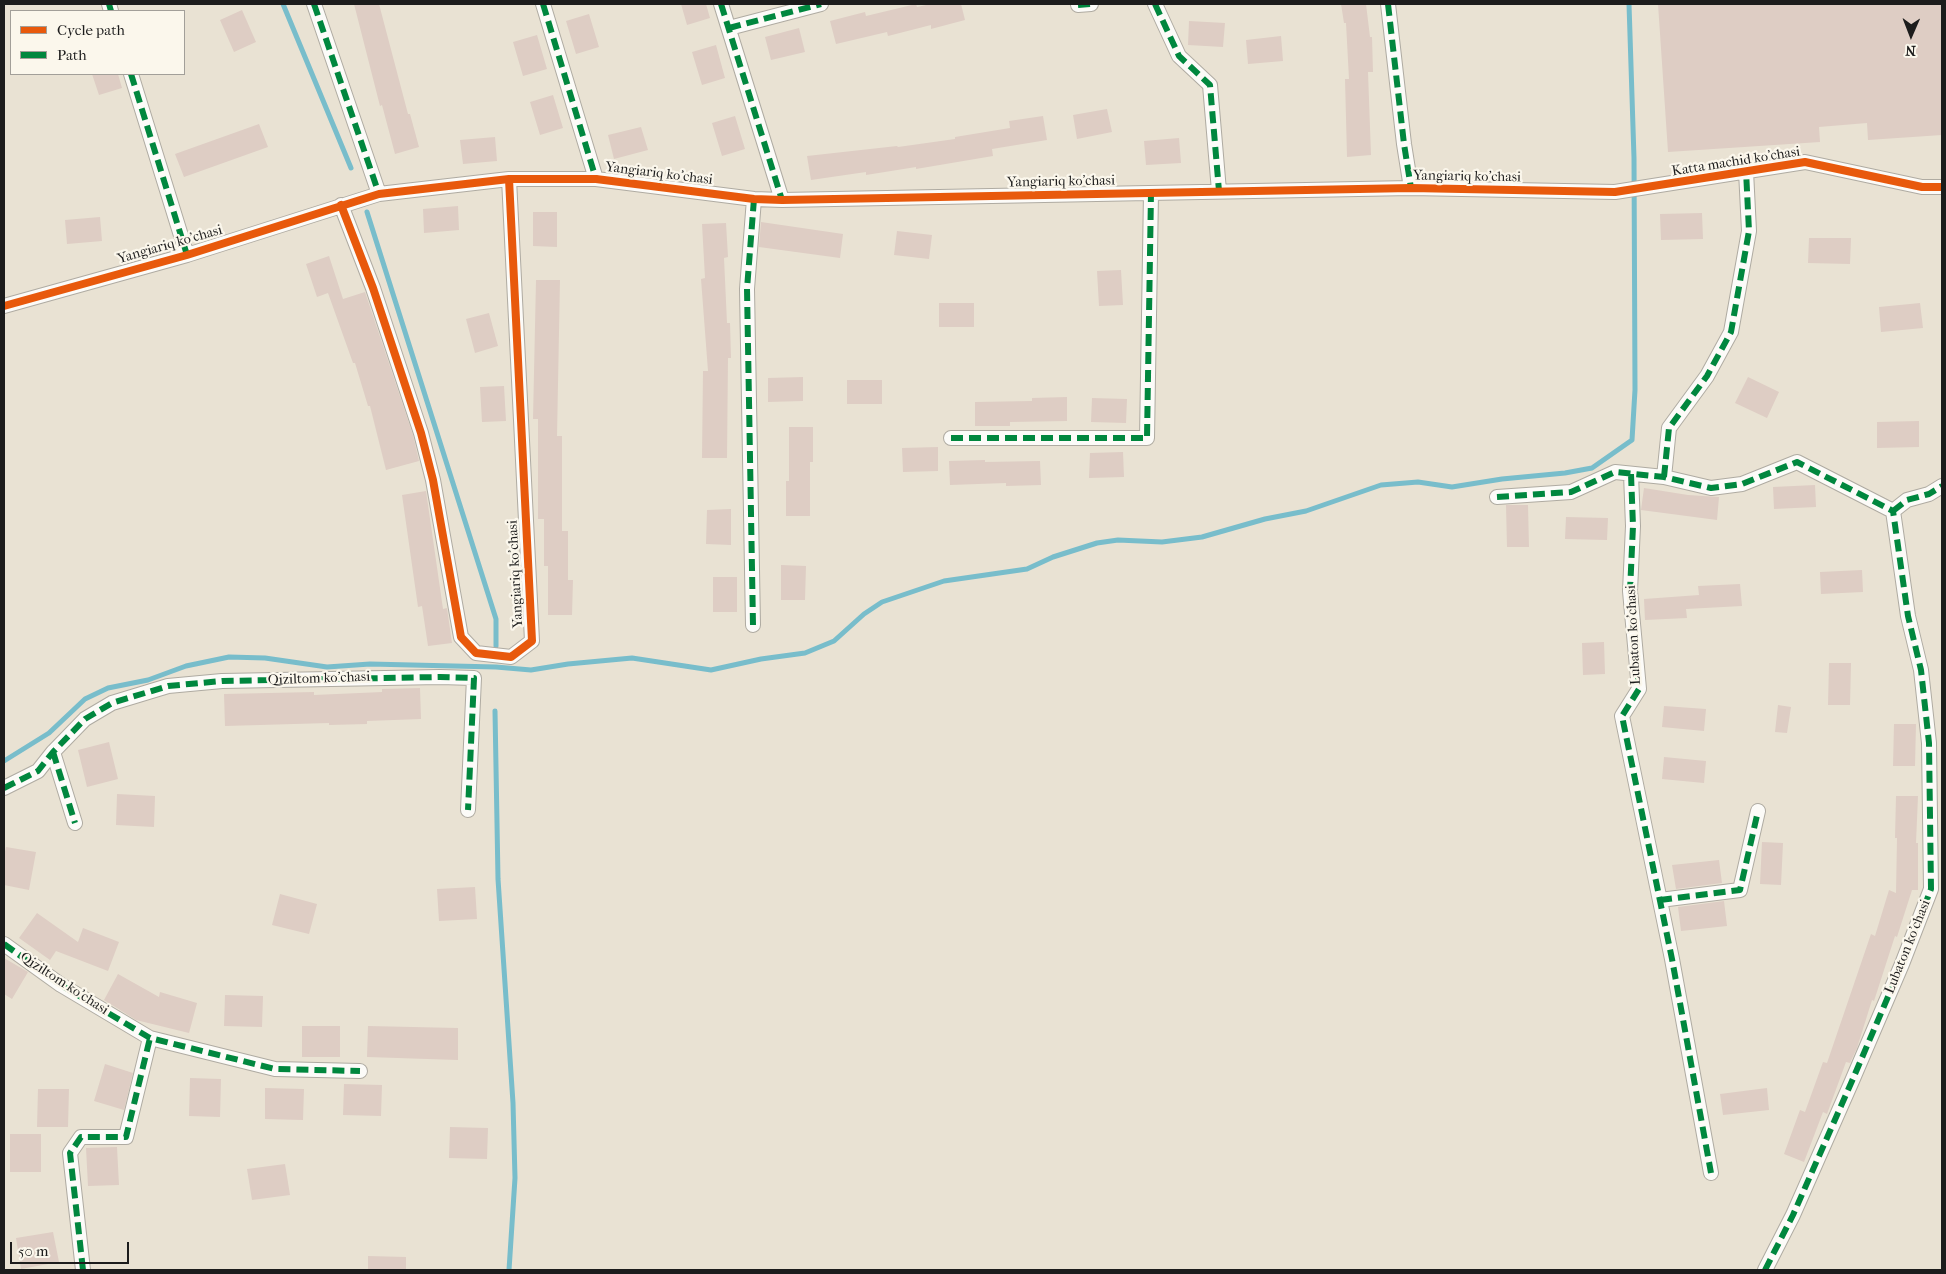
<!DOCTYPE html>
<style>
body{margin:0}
#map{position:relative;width:1946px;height:1274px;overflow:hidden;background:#e9e2d3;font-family:"IM FELL French Canon",serif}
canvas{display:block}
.frame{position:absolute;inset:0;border:5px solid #1c1c1c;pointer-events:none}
.legend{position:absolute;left:10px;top:10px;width:175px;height:65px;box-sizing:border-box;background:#fbf7ec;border:1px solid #a29f99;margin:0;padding:6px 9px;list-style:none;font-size:15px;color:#1c1c1c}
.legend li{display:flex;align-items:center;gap:10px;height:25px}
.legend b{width:25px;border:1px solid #a29f99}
.north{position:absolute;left:1886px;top:10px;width:50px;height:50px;-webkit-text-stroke:4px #fbf7ec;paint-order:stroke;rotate:181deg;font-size:14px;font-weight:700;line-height:20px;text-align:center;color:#1c1c1c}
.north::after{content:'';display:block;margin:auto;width:18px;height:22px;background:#1c1c1c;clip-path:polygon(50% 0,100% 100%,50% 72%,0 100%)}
.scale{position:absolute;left:10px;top:1242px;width:119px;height:22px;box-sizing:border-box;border:2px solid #1c1c1c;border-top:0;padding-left:6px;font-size:15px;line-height:18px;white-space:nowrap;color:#1c1c1c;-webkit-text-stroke:4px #fbf7ec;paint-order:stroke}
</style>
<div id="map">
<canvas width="1946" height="1274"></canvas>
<div class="frame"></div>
<ul class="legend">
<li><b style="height:6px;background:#e8590c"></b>Cycle path</li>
<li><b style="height:6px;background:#00873e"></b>Path</li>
</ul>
<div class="north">N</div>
<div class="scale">50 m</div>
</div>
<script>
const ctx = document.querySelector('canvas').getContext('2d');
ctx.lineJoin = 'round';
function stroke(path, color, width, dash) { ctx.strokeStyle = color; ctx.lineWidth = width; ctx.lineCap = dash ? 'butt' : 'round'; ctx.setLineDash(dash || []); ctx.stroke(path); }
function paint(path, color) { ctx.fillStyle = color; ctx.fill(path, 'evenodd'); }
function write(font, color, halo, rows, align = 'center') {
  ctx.font = font + ' "IM FELL French Canon",serif'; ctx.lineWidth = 4.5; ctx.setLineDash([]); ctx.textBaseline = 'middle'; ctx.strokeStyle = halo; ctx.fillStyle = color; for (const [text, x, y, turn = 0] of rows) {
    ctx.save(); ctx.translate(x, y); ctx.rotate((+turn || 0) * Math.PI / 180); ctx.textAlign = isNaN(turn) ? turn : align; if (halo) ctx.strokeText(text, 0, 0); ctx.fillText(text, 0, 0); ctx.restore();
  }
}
stroke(new Path2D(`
 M 283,4 L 351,168
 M 367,212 L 496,619 L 496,646
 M 495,711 L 498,879 L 513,1103 L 515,1178 L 509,1270
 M 4,761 L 49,733 L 85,699 L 108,688 L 148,680 L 186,666 L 229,657 L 265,658 L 327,667 L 370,664 L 496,667 L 531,670 L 568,664 L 632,658 L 711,670 L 761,659 L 805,653 L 834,641 L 864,614 L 882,602 L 944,581 L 1027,569 L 1053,557 L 1097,543 L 1118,540 L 1162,542 L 1202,537 L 1265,519 L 1306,511 L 1381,485 L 1418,482 L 1452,487 L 1502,479 L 1565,473 L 1592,468 L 1632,440 L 1635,390 L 1634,158 L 1629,4`), '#78bdcb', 5);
paint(new Path2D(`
 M 354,4 L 379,4 L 408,114 L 410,114 L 419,147 L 395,154 L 382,105 L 380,106 Z
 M 681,4 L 706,4 L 710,18 L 687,25 Z
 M 916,4 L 917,7 L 931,4 L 961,4 L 965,20 L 931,29 L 931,25 L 888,36 L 887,32 L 836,44 L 830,21 L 865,12 L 866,16 Z
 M 1341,4 L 1366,4 L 1370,37 L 1372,37 L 1373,72 L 1368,72 L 1371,155 L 1347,157 L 1345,79 L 1349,79 L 1346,23 L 1344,23 Z
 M 1658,4 L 1942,4 L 1942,135 L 1868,140 L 1867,123 L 1819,127 L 1820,142 L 1668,152 Z
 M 242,10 L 256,42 L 234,52 L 220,20 Z
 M 589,14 L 599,47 L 576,54 L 566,21 Z
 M 1189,21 L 1225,23 L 1223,47 L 1188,45 Z
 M 799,28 L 805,52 L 771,60 L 765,37 Z
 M 537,35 L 547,69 L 523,76 L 513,42 Z
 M 1281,36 L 1283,61 L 1248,64 L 1246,40 Z
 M 716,45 L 725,78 L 702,85 L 692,52 Z
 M 92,74 L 118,74 L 122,88 L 99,95 Z
 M 553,95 L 563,128 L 540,135 L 530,102 Z
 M 1107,109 L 1112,132 L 1077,139 L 1073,115 Z
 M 735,116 L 745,149 L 722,156 L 712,123 Z
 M 1043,116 L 1047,140 L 992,149 L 993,156 L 916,169 L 916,167 L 866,175 L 866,172 L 811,180 L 807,156 L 897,146 L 898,147 L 955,139 L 955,137 L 1010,128 L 1009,121 Z
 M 259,124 L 268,147 L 184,177 L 175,154 Z
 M 641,127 L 648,150 L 614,159 L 608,135 Z
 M 495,137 L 497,161 L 463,164 L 460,140 Z
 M 1179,138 L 1181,163 L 1146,165 L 1144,141 Z
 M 458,206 L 459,230 L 424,233 L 423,209 Z
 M 533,212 L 557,212 L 557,247 L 533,246 Z
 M 1702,213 L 1703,239 L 1661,240 L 1660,214 Z
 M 100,217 L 102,241 L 67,244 L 65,220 Z
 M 761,222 L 843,234 L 840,258 L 759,247 Z
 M 726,223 L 728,257 L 724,258 L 727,323 L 730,323 L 731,358 L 728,358 L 727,458 L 702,458 L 703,371 L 708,371 L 701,279 L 705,278 L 702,224 Z
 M 897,231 L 932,235 L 929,259 L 894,255 Z
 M 1809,238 L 1851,238 L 1850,264 L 1808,263 Z
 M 329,256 L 343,299 L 365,292 L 413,435 L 419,461 L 386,470 L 370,406 L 368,406 L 355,363 L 353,363 L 328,293 L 317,297 L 306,264 Z
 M 1121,270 L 1123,305 L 1099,306 L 1097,271 Z
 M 536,280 L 560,280 L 557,436 L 562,436 L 562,531 L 568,531 L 568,580 L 573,580 L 572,615 L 548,615 L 548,566 L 544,566 L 544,519 L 538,519 L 538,419 L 533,419 Z
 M 939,303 L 974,303 L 974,327 L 939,327 Z
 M 1920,303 L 1923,328 L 1881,332 L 1879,307 Z
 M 489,313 L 498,346 L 475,353 L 466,319 Z
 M 803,377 L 803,401 L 768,402 L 768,378 Z
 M 1748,377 L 1779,392 L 1767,418 L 1735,403 Z
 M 847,380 L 882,380 L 882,404 L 847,404 Z
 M 504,386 L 506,421 L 482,422 L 480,387 Z
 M 1067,397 L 1067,421 L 1010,422 L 1010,426 L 975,426 L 975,402 L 1032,401 L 1032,398 Z
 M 1092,398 L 1127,399 L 1126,423 L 1091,422 Z
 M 1919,421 L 1919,447 L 1877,448 L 1877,422 Z
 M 789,427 L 813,427 L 813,462 L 810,462 L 810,516 L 786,516 L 786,481 L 789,481 Z
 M 938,447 L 938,471 L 903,472 L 902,448 Z
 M 1123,452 L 1124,477 L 1089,478 L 1090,453 Z
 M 985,460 L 985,462 L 1040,461 L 1041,485 L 1006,486 L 1006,483 L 950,485 L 949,461 Z
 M 1815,485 L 1816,507 L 1774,509 L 1773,487 Z
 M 1644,488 L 1688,495 L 1719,497 L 1717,520 L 1641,510 Z
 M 426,491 L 443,609 L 447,608 L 452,643 L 428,646 L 422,606 L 418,607 L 402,495 Z
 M 1506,505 L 1528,505 L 1529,547 L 1507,547 Z
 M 731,509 L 731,545 L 706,544 L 707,510 Z
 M 1566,517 L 1608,518 L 1607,540 L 1565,539 Z
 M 781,565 L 806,566 L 805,600 L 781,600 Z
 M 1862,570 L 1863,592 L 1821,594 L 1820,572 Z
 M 713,577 L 737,577 L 737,612 L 713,612 Z
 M 1740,584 L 1742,606 L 1686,609 L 1687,618 L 1645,620 L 1644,599 L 1699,595 L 1698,586 Z
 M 1604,642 L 1605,674 L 1583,675 L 1582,643 Z
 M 1829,663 L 1851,663 L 1850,705 L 1828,705 Z
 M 420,688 L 421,719 L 367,721 L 367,724 L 329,725 L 329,723 L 225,726 L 224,694 L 314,692 L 314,695 L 382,692 L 382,689 Z
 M 1778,705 L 1791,707 L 1787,733 L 1775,732 Z
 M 1664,706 L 1706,709 L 1704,731 L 1662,727 Z
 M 1894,724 L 1916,724 L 1915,766 L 1893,766 Z
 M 109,742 L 118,779 L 87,787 L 78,750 Z
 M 1664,757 L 1706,761 L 1704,783 L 1662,779 Z
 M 117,794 L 155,796 L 154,827 L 116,825 Z
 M 1896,796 L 1918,796 L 1916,843 L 1918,843 L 1918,890 L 1912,890 L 1897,937 L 1895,936 L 1874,1001 L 1872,1000 L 1857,1048 L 1850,1063 L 1846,1062 L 1827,1114 L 1823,1112 L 1804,1162 L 1784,1154 L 1800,1110 L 1805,1112 L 1823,1062 L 1827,1063 L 1871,934 L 1875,936 L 1889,890 L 1896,893 L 1897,838 L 1895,838 Z
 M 1762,842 L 1783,843 L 1781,885 L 1760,884 Z
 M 6,847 L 36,852 L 29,890 L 4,885 L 4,856 Z
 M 1719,860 L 1722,883 L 1676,889 L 1672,865 Z
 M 475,887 L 477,919 L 439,921 L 437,889 Z
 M 280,894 L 317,904 L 309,934 L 272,925 Z
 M 1724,901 L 1727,926 L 1681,931 L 1678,907 Z
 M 37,913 L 78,942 L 83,928 L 119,942 L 108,971 L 56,951 L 50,960 L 19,938 Z
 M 4,958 L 28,972 L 12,999 L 4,994 Z
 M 118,974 L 159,997 L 160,992 L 197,1003 L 189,1033 L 136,1020 L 104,1000 Z
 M 225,995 L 263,996 L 262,1027 L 224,1026 Z
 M 302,1026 L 340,1026 L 340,1057 L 302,1057 Z
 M 368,1026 L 458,1028 L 458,1060 L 367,1057 Z
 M 105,1064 L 133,1073 L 124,1110 L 94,1101 Z
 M 190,1078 L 221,1079 L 220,1117 L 189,1116 Z
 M 344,1084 L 382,1085 L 381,1116 L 343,1115 Z
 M 265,1088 L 304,1089 L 303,1120 L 265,1119 Z
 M 1767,1088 L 1769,1110 L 1723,1115 L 1720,1094 Z
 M 38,1089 L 69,1089 L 68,1127 L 37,1127 Z
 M 450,1127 L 488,1128 L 487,1159 L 449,1158 Z
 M 10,1134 L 41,1134 L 41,1172 L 10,1172 Z
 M 117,1147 L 119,1185 L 88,1186 L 86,1148 Z
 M 285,1164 L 290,1195 L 252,1200 L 247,1169 Z
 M 53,1232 L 59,1262 L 21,1269 L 16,1238 Z
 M 368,1256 L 406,1257 L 406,1270 L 368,1270 Z`), '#decdc4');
const street = new Path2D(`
 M 109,4 L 111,11
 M 314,4 L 379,194
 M 543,4 L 596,179
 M 721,4 L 782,200
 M 1155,4 L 1179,56 L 1210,85 L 1219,191
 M 1388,4 L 1404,144 L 1411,188
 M 1078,5 L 1091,4
 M 729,28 L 821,4
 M 131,74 L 187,255
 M 341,205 L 373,288 L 421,433 L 433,480 L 461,637 L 476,653 L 511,657 L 532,641 L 509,179
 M 4,306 L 187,255 L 379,194 L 509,179 L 596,179 L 754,199 L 782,200 L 1411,188 L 1615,192 L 1805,162 L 1922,187 L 1942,187
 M 951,438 L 1147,438 L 1151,193
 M 1631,474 L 1633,526 L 1630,591 L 1639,689 L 1622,716 L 1672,959 L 1711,1173
 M 1664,477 L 1669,428 L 1707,376 L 1731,332 L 1749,231 L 1746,171
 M 1497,497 L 1571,492 L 1615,472 L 1664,477 L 1711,488 L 1742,484 L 1797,462 L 1893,511
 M 1893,511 L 1907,500 L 1929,494 L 1942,486
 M 753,625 L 747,289 L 754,199
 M 53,752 L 75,823
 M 4,788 L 38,771 L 53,752 L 85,719 L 112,703 L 168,686 L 222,681 L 440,677 L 474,678 L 468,810
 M 1660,900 L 1740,890 L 1758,811
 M 4,944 L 61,985 L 150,1038 L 275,1069 L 360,1071
 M 83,1270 L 70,1153 L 81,1137 L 126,1137 L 150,1038
 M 1765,1270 L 1793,1215 L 1852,1081 L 1902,964 L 1931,889 L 1929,743 L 1921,670 L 1908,616 L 1893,511`);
stroke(street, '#afaba2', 16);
stroke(street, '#fcfbf8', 14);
stroke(new Path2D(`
 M 109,4 L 111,11
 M 314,4 L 379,194
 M 543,4 L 596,179
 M 721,4 L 782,200
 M 1155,4 L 1179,56 L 1210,85 L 1219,191
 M 1388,4 L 1404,144 L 1411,188
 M 1078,5 L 1091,4
 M 729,28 L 821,4
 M 131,74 L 187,255
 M 951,438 L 1147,438 L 1151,193
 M 1631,474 L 1633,526 L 1630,591 L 1639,689 L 1622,716 L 1672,959 L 1711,1173
 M 1664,477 L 1669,428 L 1707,376 L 1731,332 L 1749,231 L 1746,171
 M 1497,497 L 1571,492 L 1615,472 L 1664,477 L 1711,488 L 1742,484 L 1797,462 L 1893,511
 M 1893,511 L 1907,500 L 1929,494 L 1942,486
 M 753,625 L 747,289 L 754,199
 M 53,752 L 75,823
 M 4,788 L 38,771 L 53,752 L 85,719 L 112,703 L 168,686 L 222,681 L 440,677 L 474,678 L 468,810
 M 1660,900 L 1740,890 L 1758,811
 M 4,944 L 61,985 L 150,1038 L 275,1069 L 360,1071
 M 83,1270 L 70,1153 L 81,1137 L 126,1137 L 150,1038
 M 1765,1270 L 1793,1215 L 1852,1081 L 1902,964 L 1931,889 L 1929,743 L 1921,670 L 1908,616 L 1893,511`), '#00873e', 6, [12, 6]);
stroke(new Path2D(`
 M 341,205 L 373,288 L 421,433 L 433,480 L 461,637 L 476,653 L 511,657 L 532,641 L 509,179
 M 4,306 L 187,255 L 379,194 L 509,179 L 596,179 L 754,199 L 782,200 L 1411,188 L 1615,192 L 1805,162 L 1922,187 L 1942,187`), '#e8590c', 8);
write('14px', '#1c1c1c', '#fbf7ec', [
 ["Katta machid ko'chasi",1736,162,-9],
 ["Yangiariq ko'chasi",659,174,7],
 ["Yangiariq ko'chasi",1467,177,1],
 ["Yangiariq ko'chasi",1061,182,-1],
 ["Yangiariq ko'chasi",170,245,-16],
 ["Yangiariq ko'chasi",516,574,-93],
 ["Lubaton ko'chasi",1634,635,-93],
 ["Qiziltom ko'chasi",319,679,-2],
 ["Lubaton ko'chasi",1908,947,-68],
 ["Qiziltom ko'chasi",64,984,33]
]);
</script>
